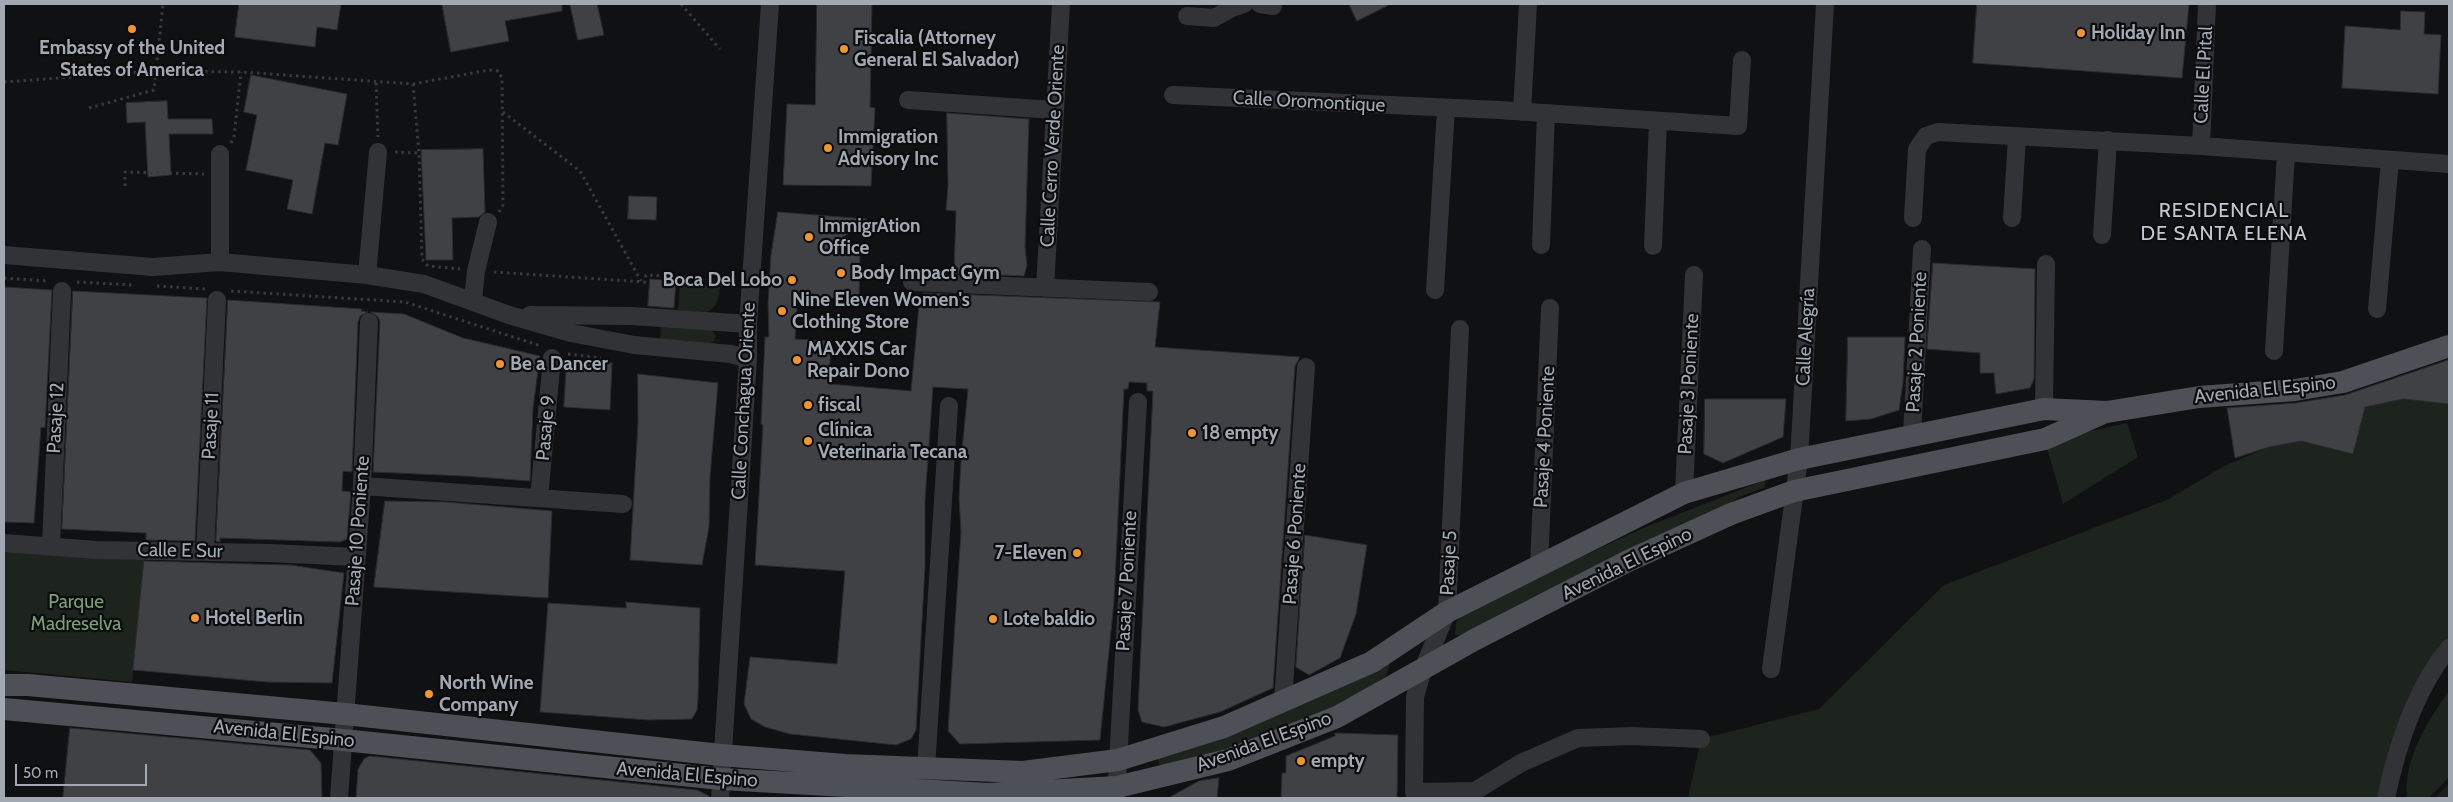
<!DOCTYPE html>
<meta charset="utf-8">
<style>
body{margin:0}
#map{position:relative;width:2453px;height:802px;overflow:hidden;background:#101112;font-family:Cabin,sans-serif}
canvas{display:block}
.frame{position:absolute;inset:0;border:5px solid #a2a9b3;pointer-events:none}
.scale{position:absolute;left:15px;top:764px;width:132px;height:22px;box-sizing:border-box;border:2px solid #a2a9b3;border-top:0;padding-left:6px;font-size:15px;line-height:18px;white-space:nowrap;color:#a2a9b3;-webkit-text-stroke:4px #0b0c0d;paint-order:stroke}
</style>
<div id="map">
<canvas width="2453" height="802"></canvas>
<div class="frame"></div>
<div class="scale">50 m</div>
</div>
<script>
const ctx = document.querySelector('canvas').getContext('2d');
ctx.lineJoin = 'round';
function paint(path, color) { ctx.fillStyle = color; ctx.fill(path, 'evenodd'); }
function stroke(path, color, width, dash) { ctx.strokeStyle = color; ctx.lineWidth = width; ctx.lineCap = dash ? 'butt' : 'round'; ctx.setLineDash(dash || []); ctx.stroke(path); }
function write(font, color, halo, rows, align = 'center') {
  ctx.font = font + ' Cabin,sans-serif'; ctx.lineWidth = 4.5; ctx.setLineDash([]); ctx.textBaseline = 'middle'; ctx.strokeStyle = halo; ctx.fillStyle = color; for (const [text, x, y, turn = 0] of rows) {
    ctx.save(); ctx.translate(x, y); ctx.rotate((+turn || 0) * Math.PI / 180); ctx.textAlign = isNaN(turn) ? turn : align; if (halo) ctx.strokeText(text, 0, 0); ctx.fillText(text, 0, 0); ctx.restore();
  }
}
paint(new Path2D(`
 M 2449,783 L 2449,798 L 2435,798 Z`), '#1c1d1f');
paint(new Path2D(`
 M 680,282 L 720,287 C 717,318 704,313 678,310 Z
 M 661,322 L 709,325 L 716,336 L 714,341 L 707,345 L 660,341 Z
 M 2403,399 L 2449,404 L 2449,644 L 2386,765 L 2377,798 L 1688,798 L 1701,739 L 1819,709 L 1944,585 L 2167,500 L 2224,466 L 2269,447 L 2301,441 L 2353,454 L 2365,407 Z
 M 2127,423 L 2138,457 L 2063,504 L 2045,441 Z
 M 1765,480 L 1765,487 L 1737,498 L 1726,507 L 1463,635 L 1455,635 L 1456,623 L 1460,614 L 1641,529 Z
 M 111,550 L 145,551 L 132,682 L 4,670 L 4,552 Z
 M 1390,663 L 1386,676 L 1366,691 L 1332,710 L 1267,738 L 1161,769 L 1155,751 Z
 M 2449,691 L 2449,777 L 2429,798 L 2407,798 C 2403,760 2428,720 2449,691 Z`), '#1d241d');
const building = new Path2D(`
 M 239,4 L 341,4 L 337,30 L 317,27 L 315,47 L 235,37 Z
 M 442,4 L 562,4 L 562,11 L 505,21 L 509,41 L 451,52 Z
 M 570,4 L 597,4 L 604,35 L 578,40 Z
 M 817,4 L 872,4 L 870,107 L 875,108 L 871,186 L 783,185 L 787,104 L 815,105 Z
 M 1349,4 L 1391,4 L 1357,21 Z
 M 1977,4 L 2189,4 L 2182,78 L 1973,63 Z
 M 2401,11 L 2425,12 L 2424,34 L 2441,35 L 2438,94 L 2342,88 L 2345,26 L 2400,30 Z
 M 251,75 L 347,94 L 338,145 L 325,143 L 312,214 L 287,209 L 293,180 L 246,170 L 257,115 L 244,112 Z
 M 167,101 L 168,119 L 212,119 L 213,134 L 169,134 L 171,175 L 148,177 L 145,122 L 127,123 L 126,103 Z
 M 947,113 L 1029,119 L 1025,247 L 1027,265 L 1024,276 L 954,273 L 956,211 L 946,210 L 948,186 Z
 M 483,149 L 485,212 L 479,217 L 452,218 L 453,260 L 426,260 L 421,150 Z
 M 629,196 L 657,197 L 656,220 L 628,219 Z
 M 778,212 L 867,219 L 829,248 L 860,250 L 859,299 L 814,297 L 814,306 L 797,305 L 795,339 L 831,341 L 829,384 L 911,391 L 919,305 L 923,293 L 1160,302 L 1155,347 L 1300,357 L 1295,366 L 1273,688 L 1220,712 L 1164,727 L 1142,722 L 1138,710 L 1153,391 L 1147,391 L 1147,383 L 1129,382 L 1128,389 L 1124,389 L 1114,601 L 1100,740 L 960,744 L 948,731 L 961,532 L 959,498 L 961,461 L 968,389 L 933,387 L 925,500 L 925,566 L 916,730 L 911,739 L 896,745 L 790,734 L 765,727 L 751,719 L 744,704 L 750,657 L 837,664 L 845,571 L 755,565 L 763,425 L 761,424 L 765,337 L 769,337 L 768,303 L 771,255 Z
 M 1933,263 L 2035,269 L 2034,379 L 2030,388 L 1996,394 L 1994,373 L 1980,373 L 1980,353 L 1927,349 Z
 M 650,279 L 676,281 L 674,308 L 648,306 Z
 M 4,287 L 52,290 L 45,428 L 41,427 L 34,523 L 4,522 Z
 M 73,291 L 207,298 L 195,541 L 146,540 L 146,533 L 62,529 Z
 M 228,300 L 362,309 L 361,311 L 368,312 L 360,316 L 358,322 L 352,472 L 343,471 L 342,491 L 351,492 L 347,539 L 340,542 L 220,538 L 220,542 L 216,541 Z
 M 371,312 L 404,314 L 463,338 L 540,356 L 533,408 L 530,481 L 464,476 L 373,472 L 380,322 L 378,317 Z
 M 1848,337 L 1905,337 L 1903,382 L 1899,410 L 1871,419 L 1846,421 Z
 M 567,360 L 612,363 L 610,410 L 564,407 Z
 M 2449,360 L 2449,404 L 2403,399 L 2365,407 L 2353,454 L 2301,441 L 2269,447 L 2235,458 L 2227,408 L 2296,403 L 2345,395 Z
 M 638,374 L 718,383 L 710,477 L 709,527 L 702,565 L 630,560 L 638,423 Z
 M 1705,399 L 1786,399 L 1783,437 L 1723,463 L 1704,454 Z
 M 385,501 L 446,502 L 552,511 L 548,598 L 374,587 Z
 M 1305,535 L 1367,545 L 1356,614 L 1340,658 L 1309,675 L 1296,667 Z
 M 144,561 L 290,565 L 344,573 L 332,683 L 267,682 L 133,670 Z
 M 626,602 L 700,608 L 698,699 L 697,710 L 692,719 L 649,720 L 540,712 L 548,603 L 626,608 Z
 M 70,728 L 310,750 L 321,763 L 322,798 L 63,798 Z
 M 1335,733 L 1398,735 L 1397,798 L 1281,798 L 1282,773 L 1286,773 L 1286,756 L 1335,736 Z
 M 370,756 L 697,790 L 709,796 L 710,798 L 356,798 L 358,769 L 364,759 Z
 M 1219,778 L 1217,798 L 1168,798 L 1199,781 Z`);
paint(building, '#3f4145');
stroke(building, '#2a2b2e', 1);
stroke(new Path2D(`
 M 681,4 L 720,49
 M 4,82 L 156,71 L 241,72 L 413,84 L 489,70 L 498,71 L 502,78 L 503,205 L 499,212
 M 376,83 L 378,137
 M 413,84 L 419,153 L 422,259 L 428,266 L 460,269
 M 89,108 L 154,90 L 163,4
 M 503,112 L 580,171 L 641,281
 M 231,143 L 234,137 L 241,72
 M 395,152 L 419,153
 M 125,186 L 125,172 L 204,174
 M 494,272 L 645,282 L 646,275 L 689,277
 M 4,278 L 48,281
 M 77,282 L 133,285
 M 157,286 L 205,289
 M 231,291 L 405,302 L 541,346
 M 568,354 L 601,358`), '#373a3e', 3, [2.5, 4]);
stroke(new Path2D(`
 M 1260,4 L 1273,6
 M 1187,16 L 1214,18 L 1232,8 L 1244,4
 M 1173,95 L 1499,110 L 1738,126 L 1742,60
 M 908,100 L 1054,110
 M 1522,112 L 1528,4
 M 2201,146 L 2207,4
 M 220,154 L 220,262
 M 1913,218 L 1917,149 L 1926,136 L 1938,132 L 2201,146 L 2449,164
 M 2012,218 L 2017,137
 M 2102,235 L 2108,140
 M 1541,245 L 1546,113
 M 1653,246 L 1658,121
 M 4,255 L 153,267 L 220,262 L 367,275 L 424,284 L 509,315 L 571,333 L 634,345 L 731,354 L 748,359
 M 367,275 L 378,152
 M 912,282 L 1149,292
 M 1045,288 L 1061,4
 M 1435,290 L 1446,108
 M 473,300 L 476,271 L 488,222
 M 2377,309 L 2390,160
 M 530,315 L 632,316 L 748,324
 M 1460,329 L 1447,612 L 1423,669 L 1415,697 L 1414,792 L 1475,791 L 1521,763 L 1578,738 L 1632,736 L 1701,739
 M 2274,351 L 2286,153
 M 2044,409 L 2046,264
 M 1912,434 L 1922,249
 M 362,486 L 623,504
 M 1684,493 L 1694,275
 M 539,498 L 552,358
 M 4,543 L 96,550 L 269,553 L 356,557
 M 51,546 L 62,291
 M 205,552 L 217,300
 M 1539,566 L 1550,308
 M 1771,669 L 1799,459 L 1825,4
 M 1283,701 L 1306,367
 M 926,768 L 949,406
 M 339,798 L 362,486 L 369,322
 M 720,798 L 748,359 L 748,324 L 770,4
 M 1116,798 L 1138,402
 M 2386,798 C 2397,746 2415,689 2449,648`), '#313337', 18);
stroke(new Path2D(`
 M 4,685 L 28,685 L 345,714 L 721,755 L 845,765 L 1023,772 L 1118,760 L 1224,727 L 1372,662 L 1447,612 L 1684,493 L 1799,459 L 2044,409 L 2107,412 L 2199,397 L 2295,390 L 2343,382 L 2449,346
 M 4,709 L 343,740 L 721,779 L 988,794 L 1117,787 L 1228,760 L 1337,717 L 1476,639 L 1628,561 L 1731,514 L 1794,491 L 2045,439 L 2101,414`), '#4d5056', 22);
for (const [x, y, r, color] of [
 [132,29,5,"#ef972b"],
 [2081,33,5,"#ef972b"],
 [844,49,5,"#ef972b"],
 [828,148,5,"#ef972b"],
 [809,237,5,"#ef972b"],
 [841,273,5,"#ef972b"],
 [792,280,5,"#ef972b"],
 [782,311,5,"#ef972b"],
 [797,360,5,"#ef972b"],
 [500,364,5,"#ef972b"],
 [808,405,5,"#ef972b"],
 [1192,433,5,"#ef972b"],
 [808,441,5,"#ef972b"],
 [1077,553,5,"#ef972b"],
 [195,618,5,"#ef972b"],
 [993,619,5,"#ef972b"],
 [429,694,5,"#ef972b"],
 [1301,761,5,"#ef972b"]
]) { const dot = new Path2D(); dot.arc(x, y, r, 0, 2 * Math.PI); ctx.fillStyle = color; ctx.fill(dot); stroke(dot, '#0b0c0d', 2); }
write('bold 19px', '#a2a9b3', '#0b0c0d', [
 ["Holiday Inn",2091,33],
 ["Fiscalia (Attorney",854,38],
 ["General El Salvador)",854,60],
 ["Embassy of the United",132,48,"center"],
 ["States of America",132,70,"center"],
 ["Immigration",838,137],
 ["Advisory Inc",838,159],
 ["ImmigrAtion",819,226],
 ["Office",819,248],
 ["Body Impact Gym",851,273],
 ["Boca Del Lobo",782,280,"right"],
 ["Nine Eleven Women's",792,300],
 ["Clothing Store",792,322],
 ["MAXXIS Car",807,349],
 ["Repair Dono",807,371],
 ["Be a Dancer",510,364],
 ["fiscal",818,405],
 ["Clínica",818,430],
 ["Veterinaria Tecana",818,452],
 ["18 empty",1202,433],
 ["7-Eleven",1067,553,"right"],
 ["Hotel Berlin",205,618],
 ["Lote baldio",1003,619],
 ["North Wine",439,683],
 ["Company",439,705],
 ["empty",1311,761]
], 'left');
write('19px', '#a2a9b3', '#0b0c0d', [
 ["Calle El Pital",2204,75,-87],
 ["Calle Oromontique",1309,102,3],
 ["Calle Cerro Verde Oriente",1053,146,-87],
 ["Calle Alegría",1806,337,-87],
 ["Pasaje 2 Poniente",1917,342,-87],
 ["Pasaje 3 Poniente",1689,384,-87],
 ["Avenida El Espino",2265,390,-6],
 ["Calle Conchagua Oriente",744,401,-87],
 ["Pasaje 12",56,418,-87],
 ["Pasaje 11",211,426,-87],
 ["Pasaje 9",546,428,-85],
 ["Pasaje 4 Poniente",1545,437,-87],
 ["Pasaje 10 Poniente",358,531,-86],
 ["Pasaje 6 Poniente",1295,534,-86],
 ["Calle E Sur",180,551,1],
 ["Pasaje 5",1449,563,-87],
 ["Avenida El Espino",1627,564,-26],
 ["Pasaje 7 Poniente",1127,581,-87],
 ["Avenida El Espino",284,734,6],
 ["Avenida El Espino",1264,742,-20],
 ["Avenida El Espino",687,775,5]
]);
write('19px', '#7b9e79', '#0b0c0d', [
 ["Parque",76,602],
 ["Madreselva",76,624]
]);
ctx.letterSpacing = '1px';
write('20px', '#c3c7cf', '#0b0c0d', [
 ["RESIDENCIAL",2224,211],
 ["DE SANTA ELENA",2224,234]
]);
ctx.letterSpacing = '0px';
</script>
